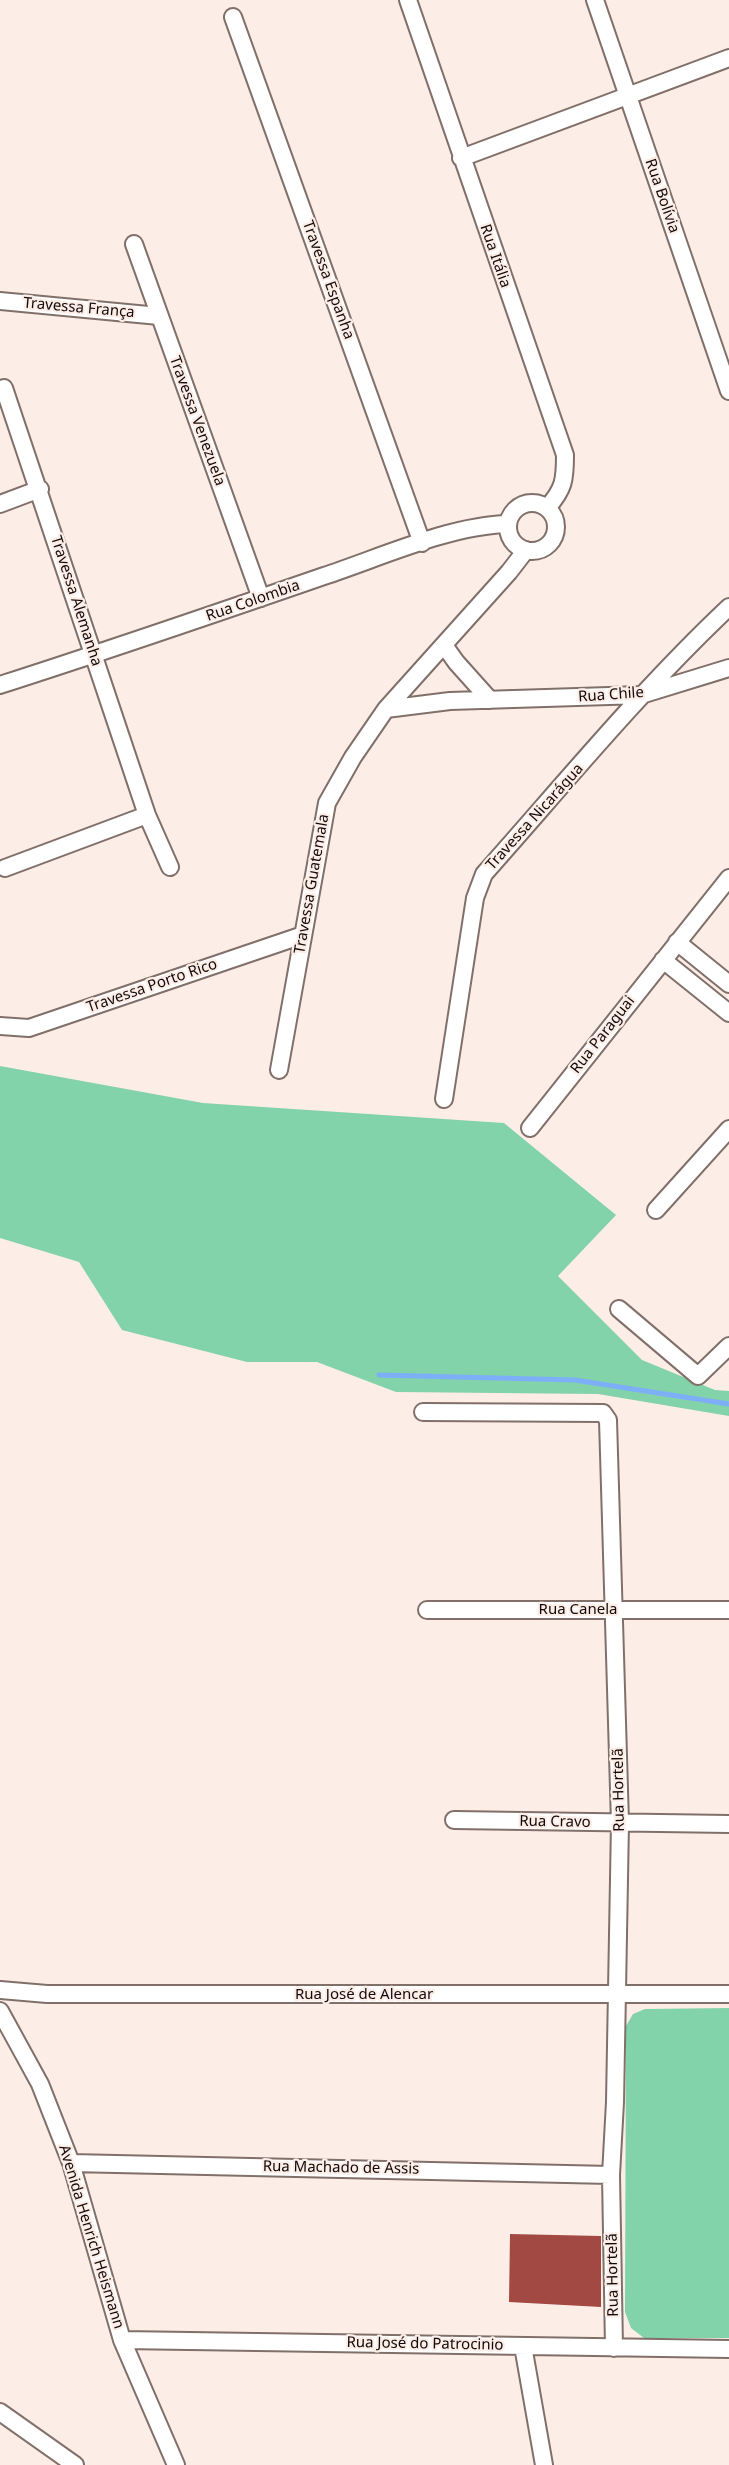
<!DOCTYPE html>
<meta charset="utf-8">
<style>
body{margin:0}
canvas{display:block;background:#fdede7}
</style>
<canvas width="729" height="2465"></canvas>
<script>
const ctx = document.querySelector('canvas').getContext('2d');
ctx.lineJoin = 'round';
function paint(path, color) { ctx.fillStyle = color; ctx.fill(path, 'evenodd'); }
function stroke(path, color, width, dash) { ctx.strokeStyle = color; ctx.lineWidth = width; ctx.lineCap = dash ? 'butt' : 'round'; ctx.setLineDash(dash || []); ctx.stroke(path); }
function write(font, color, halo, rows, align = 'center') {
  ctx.font = font + ' "Noto Sans",sans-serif'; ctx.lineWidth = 4.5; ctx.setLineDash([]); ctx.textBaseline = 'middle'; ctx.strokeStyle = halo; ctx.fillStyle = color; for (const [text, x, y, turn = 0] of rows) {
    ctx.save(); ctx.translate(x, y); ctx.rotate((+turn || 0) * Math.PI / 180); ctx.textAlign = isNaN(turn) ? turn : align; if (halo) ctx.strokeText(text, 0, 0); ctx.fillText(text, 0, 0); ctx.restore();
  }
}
paint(new Path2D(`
 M 0,1066 L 203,1103 L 504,1123 L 616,1215 L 558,1276 L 642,1360 L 715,1390 L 729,1391 L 729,1416 L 598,1394 L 396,1392 L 317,1362 L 247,1362 L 122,1330 L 79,1262 L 0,1238 Z
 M 729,2008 L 729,2338 L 644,2338 L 631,2328 L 625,2312 L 626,2026 L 633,2014 L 645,2009 Z`), '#82d2aa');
stroke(new Path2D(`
 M 379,1375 L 575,1380 L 729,1404`), '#7daff8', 5);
paint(new Path2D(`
 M 510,2234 L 601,2236 L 601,2307 L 509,2302 Z`), '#a24943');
const minor = new Path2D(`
 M 408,0 L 565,455 C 565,480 564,489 547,508
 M 595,0 L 729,391
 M 233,17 L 422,543
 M 461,158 L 729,58
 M 134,244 L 261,598
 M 0,301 L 159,316
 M 4,388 L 147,815 L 170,867
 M508 527a24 24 0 1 1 48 0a24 24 0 1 1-48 0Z
 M 0,504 L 40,489
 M 444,645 L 456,662 L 490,700
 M 0,685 C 109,650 217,613 324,576 C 379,558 451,525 508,524
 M 386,709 L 450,701 L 641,695 L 729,668
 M 5,868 L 147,815
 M 677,942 L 729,984
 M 663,960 L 729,1013
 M 0,1026 L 29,1028 L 303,935
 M 279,1070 L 327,803 L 353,757 L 386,709 L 509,572 L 526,550
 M 444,1099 L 475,898 L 484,874 C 564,784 641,690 729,607
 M 530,1128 L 729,878
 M 656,1210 L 729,1129
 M 619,1309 L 698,1376 L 729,1346
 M 423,1412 L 603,1413 L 608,1420 L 620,1823 L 615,2102 L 611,2175 L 614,2348
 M 427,1610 L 729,1610
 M 454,1820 L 729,1824
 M 0,1990 L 47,1994 L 729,1994
 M 0,2011 L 40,2084 L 71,2163 L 122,2340 L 176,2465
 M 71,2163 L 611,2175
 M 122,2340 L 729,2349
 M 523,2346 L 544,2465
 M 0,2412 L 75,2465`);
stroke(minor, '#817069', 20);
stroke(minor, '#fff', 16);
write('15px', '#110a08', '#fdede7', [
 ["Rua Bolívia",662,196,71],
 ["Rua Itália",495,256,71],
 ["Travessa Espanha",328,280,70],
 ["Travessa França",79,308,5],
 ["Travessa Venezuela",197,421,70],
 ["Travessa Alemanha",76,601,72],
 ["Rua Colombia",253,601,-19],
 ["Rua Chile",611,695,-4],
 ["Travessa Nicarágua",535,817,-48],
 ["Travessa Guatemala",312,884,-80],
 ["Travessa Porto Rico",152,986,-19],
 ["Rua Paraguai",603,1035,-52],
 ["Rua Canela",578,1610],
 ["Rua Hortelã",619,1790,-91],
 ["Rua Cravo",555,1822,1],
 ["Rua José de Alencar",364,1995],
 ["Rua Machado de Assis",341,2168,1],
 ["Avenida Henrich Heismann",91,2237,73],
 ["Rua Hortelã",613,2275,-91],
 ["Rua José do Patrocinio",425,2344,1]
]);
</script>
